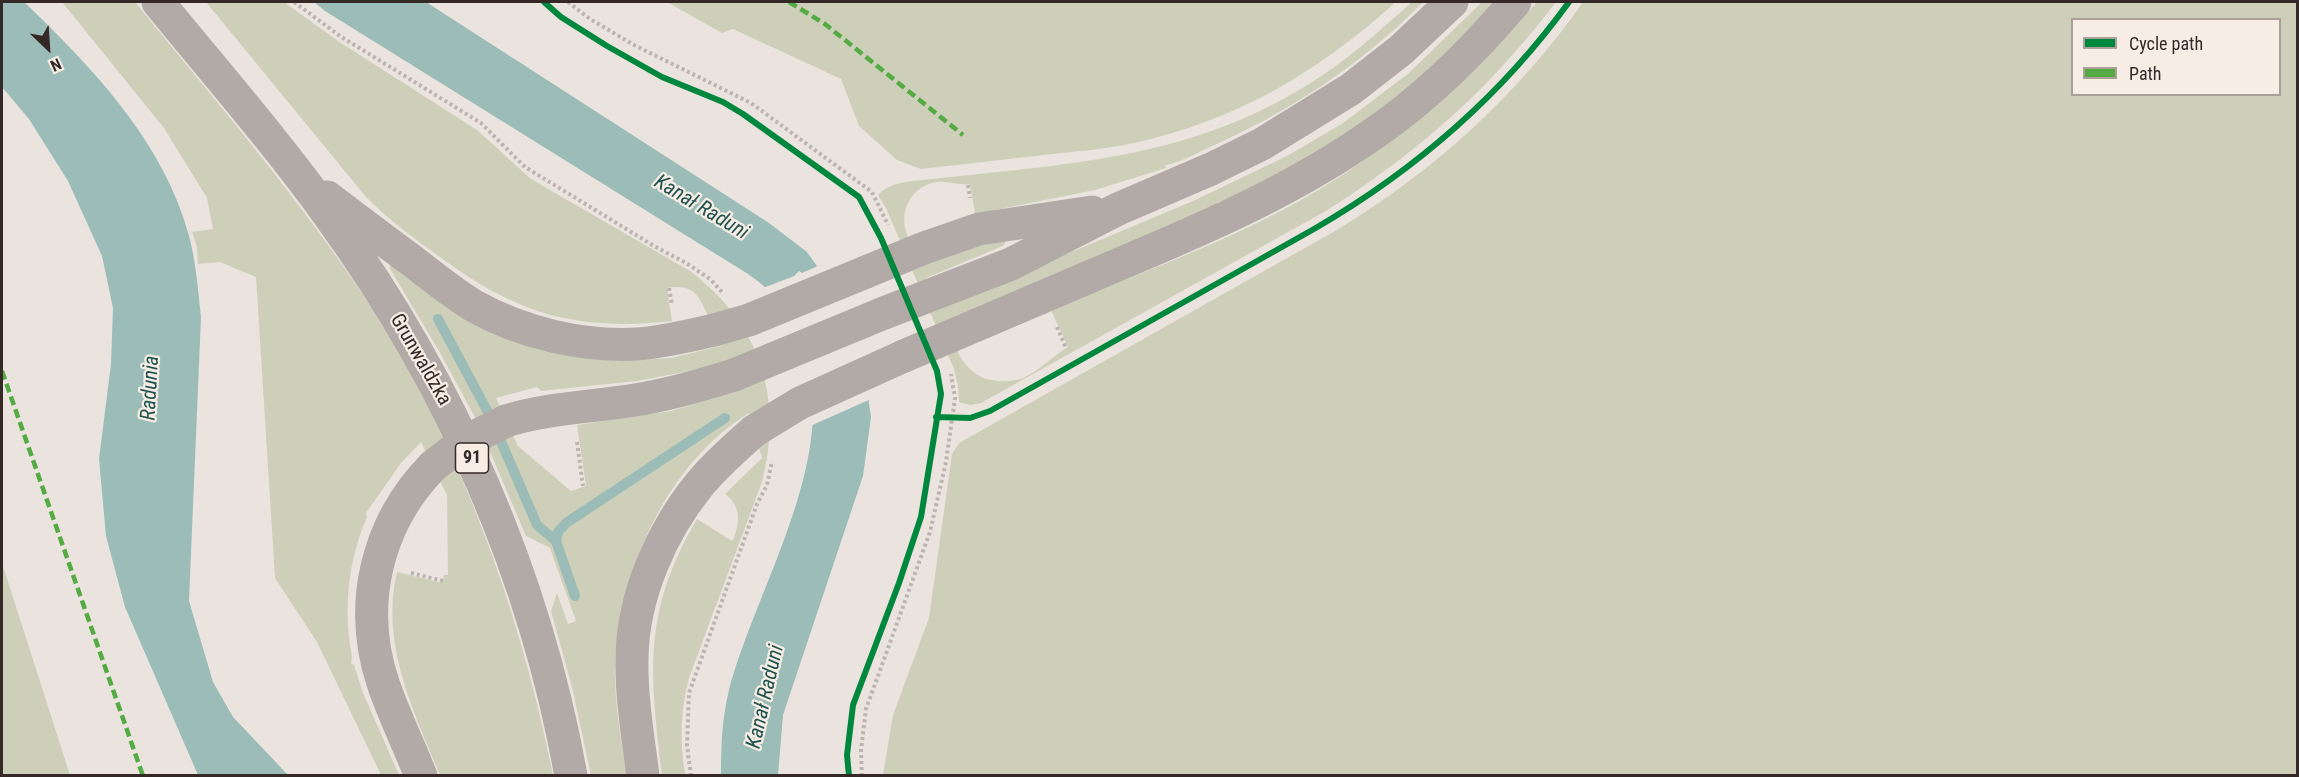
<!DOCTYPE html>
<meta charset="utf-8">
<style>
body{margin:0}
#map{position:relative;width:2299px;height:777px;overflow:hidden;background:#ebe4de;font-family:"Roboto Condensed",sans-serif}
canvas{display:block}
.frame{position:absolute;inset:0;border:3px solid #342927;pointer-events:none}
.legend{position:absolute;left:2071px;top:18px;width:210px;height:78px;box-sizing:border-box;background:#f8ede5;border:2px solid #aa9f99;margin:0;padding:8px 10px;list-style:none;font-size:18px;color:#342927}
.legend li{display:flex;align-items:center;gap:12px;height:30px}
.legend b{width:30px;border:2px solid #aa9f99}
.north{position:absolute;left:18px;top:18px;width:60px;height:60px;-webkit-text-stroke:4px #f8ede5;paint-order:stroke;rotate:155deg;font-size:16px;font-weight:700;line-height:24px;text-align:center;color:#342927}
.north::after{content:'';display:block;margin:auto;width:21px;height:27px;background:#342927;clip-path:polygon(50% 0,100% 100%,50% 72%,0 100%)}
</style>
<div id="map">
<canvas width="2299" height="777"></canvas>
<div class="frame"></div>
<ul class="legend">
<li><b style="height:8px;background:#00873e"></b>Cycle path</li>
<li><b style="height:8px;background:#54ab44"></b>Path</li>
</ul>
<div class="north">N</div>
</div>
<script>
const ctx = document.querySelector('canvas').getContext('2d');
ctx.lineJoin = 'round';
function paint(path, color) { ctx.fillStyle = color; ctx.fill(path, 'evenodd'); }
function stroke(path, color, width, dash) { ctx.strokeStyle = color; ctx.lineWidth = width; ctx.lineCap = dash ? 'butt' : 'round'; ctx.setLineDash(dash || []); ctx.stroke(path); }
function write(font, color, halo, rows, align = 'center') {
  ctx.font = font + ' "Roboto Condensed",sans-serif'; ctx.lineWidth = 4.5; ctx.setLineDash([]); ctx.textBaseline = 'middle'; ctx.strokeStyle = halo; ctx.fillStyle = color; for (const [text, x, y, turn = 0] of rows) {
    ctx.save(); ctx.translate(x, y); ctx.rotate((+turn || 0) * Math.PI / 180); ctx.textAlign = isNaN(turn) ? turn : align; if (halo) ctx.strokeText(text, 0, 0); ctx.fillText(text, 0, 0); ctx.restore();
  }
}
paint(new Path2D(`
 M 62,2 L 135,2 C 210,94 288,185 355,283 C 456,432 518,601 553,775 L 440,775 C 413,711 380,643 397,572 L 442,583 L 444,575 L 448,575 L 447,495 L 421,442 L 401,463 L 366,513 L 367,517 C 348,561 343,609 352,657 L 351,663 L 354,665 L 363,693 L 399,775 L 381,775 L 317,642 L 275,578 L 256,277 L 220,262 L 198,264 L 197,247 L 192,232 L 213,229 L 207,198 L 164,128 Z
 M 206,2 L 284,2 L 338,41 L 477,130 L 531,179 L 690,271 C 760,324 784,397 762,482 L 689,678 C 680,712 680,741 685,775 L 662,775 C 650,673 642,612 697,519 L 732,541 L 734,538 C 740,520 741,506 725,494 L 762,458 L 749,413 C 663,466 614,582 615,680 C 616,712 622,744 627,775 L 591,775 L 572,687 L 551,611 L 557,593 L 568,624 L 576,621 L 550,548 L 526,536 L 476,419 L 439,351 L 389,267 L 392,264 L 449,309 L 641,360 L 671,358 L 721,346 C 718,337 713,327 709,318 C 699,296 694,283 667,288 L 672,321 C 571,332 513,312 433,252 C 409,235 386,217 366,197 ZM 705,368 L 734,375 L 741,390 L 671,411 L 577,425 L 586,486 L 571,491 L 518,446 L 496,398 L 537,387 L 541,391 L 637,381 Z
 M 667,2 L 1396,2 C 1318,72 1238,120 1134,143 C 1108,149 1080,151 1053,154 C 1009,159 965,164 921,169 L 897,160 L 859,126 L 841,79 L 733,29 L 722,33 Z
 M 1412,2 L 1423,2 C 1363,64 1287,113 1208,148 C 1195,154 1180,163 1165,165 L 1166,168 L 1095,190 L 975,214 L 970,184 C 959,186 949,181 937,182 C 914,185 899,208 906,231 C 909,243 916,254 921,266 C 948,256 975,245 1004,241 L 1005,243 L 1003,246 L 926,278 L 938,308 L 1193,201 L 1287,156 L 1343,123 L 1409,73 L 1482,2 L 1495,2 C 1442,58 1387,112 1320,151 C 1290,169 1258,184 1226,201 L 1217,202 L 1218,205 L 944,321 C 955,347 964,378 997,381 C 1007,382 1016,381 1025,377 C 1040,370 1053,356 1068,347 L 1051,310 C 1146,270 1246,236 1333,181 C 1411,132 1477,72 1537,2 L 1556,2 C 1488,91 1418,153 1324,212 L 981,403 L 970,405 L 959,402 L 958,386 L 954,369 L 886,208 L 878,195 C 890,182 907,182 923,180 C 1062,164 1186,161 1309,84 C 1347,61 1379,31 1412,2 Z
 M 1583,2 L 2297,2 L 2297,775 L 883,775 L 893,715 L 929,618 L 952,454 L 959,443 L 1335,231 C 1433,172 1517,96 1583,2 ZM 2072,20 L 2280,20 L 2280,94 L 2072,94 Z
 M 2,563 L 70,775 L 2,775 Z`), '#cecfb9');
paint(new Path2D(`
 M 2,2 L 24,2 C 92,67 164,142 189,236 C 196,262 198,290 201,317 L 189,601 L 213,682 L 233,717 L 288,775 L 198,775 L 125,607 L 106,536 L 99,459 L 111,364 L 113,308 L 102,256 L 68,181 L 29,119 L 2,87 Z
 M 314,2 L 426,2 L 769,223 L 807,252 L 832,287 L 864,369 L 871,417 L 863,476 L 783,715 L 778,775 L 721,775 C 721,747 722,718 729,690 C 754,595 829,475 810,376 C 808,365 801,353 797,342 C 785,309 777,294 748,274 L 325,11 Z`), '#9cbcb8');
paint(new Path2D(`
 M 820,265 L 835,286 L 854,327 L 867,368 L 871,399 L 808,427 L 810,408 L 807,376 L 786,320 L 763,288 L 794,276 L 799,271 L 802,273 Z`), '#ebe4de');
stroke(new Path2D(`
 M 438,319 L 490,416 L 537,525 L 556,541 L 575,596
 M 556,541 L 558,532 L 566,523 L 725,418`), '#9cbcb8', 10);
stroke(new Path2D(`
 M 294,2 L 340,36 L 481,123 L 525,167 L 654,246 L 686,263 L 710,279 L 722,292
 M 568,2 L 590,19 L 634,45 L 751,103 L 872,192 L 888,225
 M 968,185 L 970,198
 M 669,288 L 672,305
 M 1057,327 L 1066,348
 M 577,442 L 583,486
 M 411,573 L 443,581
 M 691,776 L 687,746 L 689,693 L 757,504 L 767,485 L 772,461
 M 862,776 L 861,750 L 866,709 L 930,532 L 946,462 L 955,398 L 951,374`), '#bcb4b1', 4, [3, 3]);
stroke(new Path2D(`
 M 158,2 C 216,73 277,143 331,218 C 451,384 535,574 571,776
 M 327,197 C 356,219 385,241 415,263 C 434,278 453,293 474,306 C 522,333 583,347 637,344 C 663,342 689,336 714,330
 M 866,272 L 924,248 L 979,229 L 1092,212
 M 884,313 L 1011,264 L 1118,209 L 1211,169 L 1262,144 L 1351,89 L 1401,50 L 1452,2
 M 904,356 C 976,325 1049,294 1122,263 C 1210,226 1297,188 1376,132 C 1428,96 1474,50 1515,2
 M 506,421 C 548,408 592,407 635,400 C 669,395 702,385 734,375
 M 421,776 C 409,746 395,717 384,686 C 357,608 375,525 433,466
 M 643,776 C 638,736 631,697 632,657 C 633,596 661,532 699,485 C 715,465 735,448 754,431`), '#b2aaa7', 33);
stroke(new Path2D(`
 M 714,330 L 749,320 L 866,272
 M 734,375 L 884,313
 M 754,431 L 800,403 L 904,356
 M 433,466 L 464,442 L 506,421`), '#b2aaa7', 33);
stroke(new Path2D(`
 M 789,2 L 825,24 L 963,135
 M 2,371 L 143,776`), '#54ab44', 4.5, [9, 4.5]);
stroke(new Path2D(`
 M 544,2 L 561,17 L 607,46 L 662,77 L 723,102 L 743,114 L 859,197 L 881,238 L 937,371 L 941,394 L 921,517 L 899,583 L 853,705 L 847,755 L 849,776
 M 936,417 L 970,418 L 990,411 L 1314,229 C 1414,171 1501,96 1569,2`), '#00873e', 6);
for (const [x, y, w] of [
 [472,458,33]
]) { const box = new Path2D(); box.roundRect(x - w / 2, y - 15, w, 30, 4.5); ctx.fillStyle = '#f8ede5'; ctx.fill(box); stroke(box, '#342927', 1.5); }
write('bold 18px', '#342927', null, [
 ["91",472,458]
]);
write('20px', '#342927', '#f8ede5', [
 ["Grunwaldzka",420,360,60]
]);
write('italic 21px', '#1f5350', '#f8ede5', [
 ["Kanał Raduni",701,208,31],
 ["Radunia",151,388,-87],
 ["Kanał Raduni",766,697,-77]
]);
</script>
